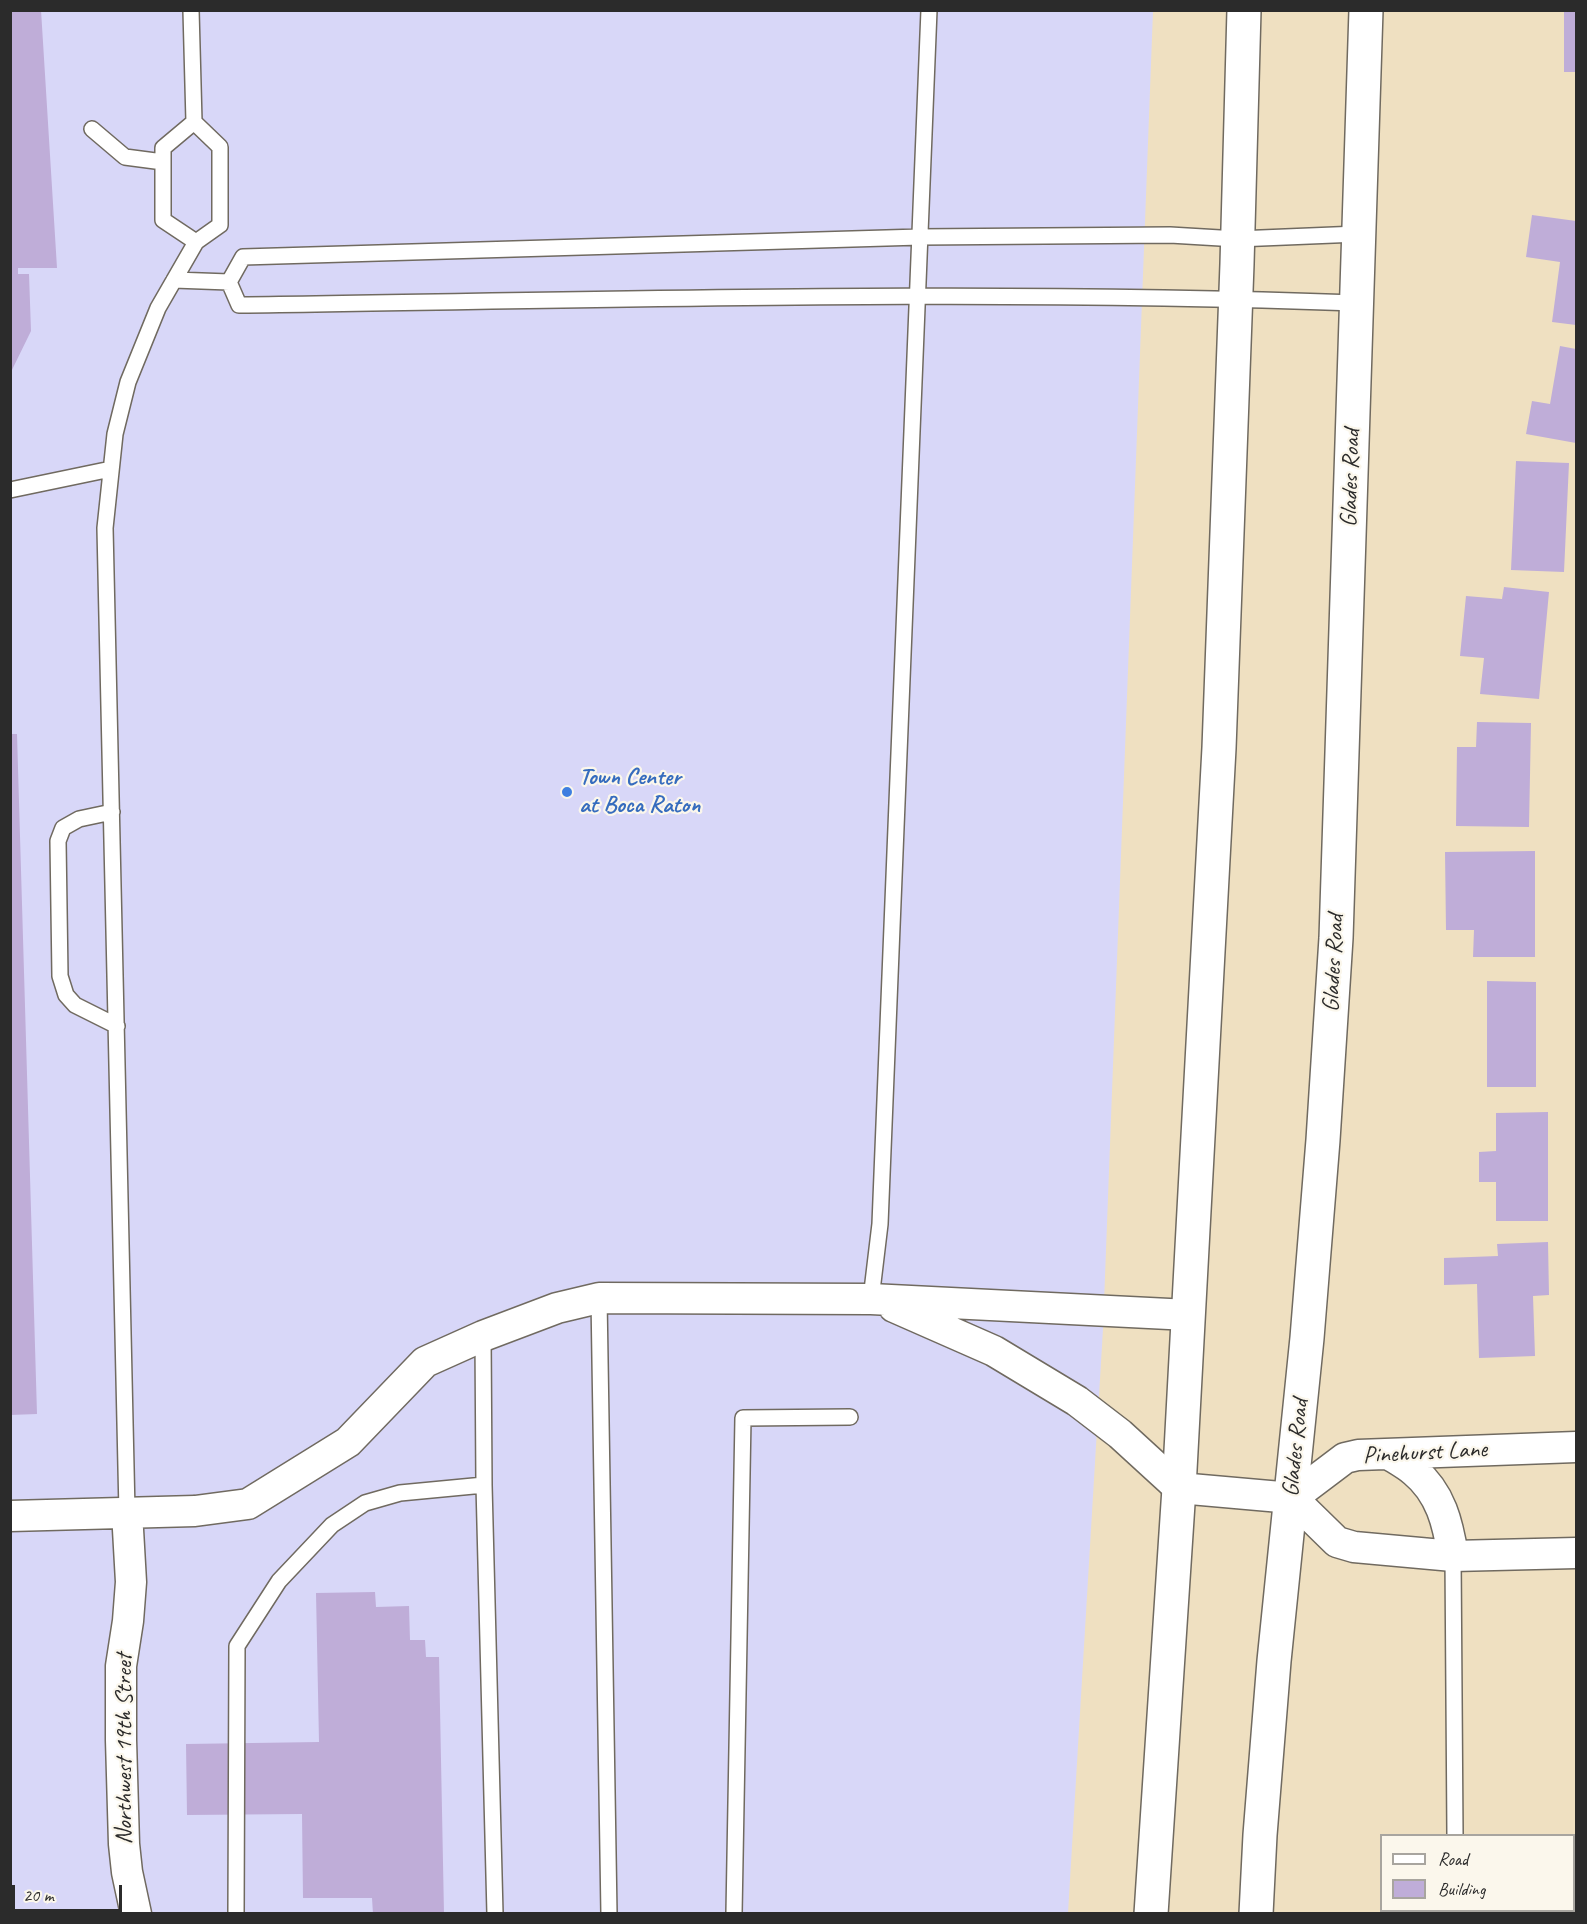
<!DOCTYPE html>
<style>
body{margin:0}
#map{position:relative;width:1587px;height:1924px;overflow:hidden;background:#efe0c1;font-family:Caveat,sans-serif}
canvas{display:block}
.frame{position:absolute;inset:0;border:12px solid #2b2b2b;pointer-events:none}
.legend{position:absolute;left:1380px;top:1834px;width:195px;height:78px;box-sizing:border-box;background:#fbf7ec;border:2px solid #a8a59f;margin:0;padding:8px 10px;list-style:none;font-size:18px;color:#2b2b2b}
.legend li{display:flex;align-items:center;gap:12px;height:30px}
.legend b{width:30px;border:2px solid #a8a59f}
.scale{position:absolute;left:12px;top:1885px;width:110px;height:27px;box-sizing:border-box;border:3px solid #2b2b2b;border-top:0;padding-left:8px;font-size:18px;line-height:21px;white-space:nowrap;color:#2b2b2b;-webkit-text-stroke:4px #fbf7ec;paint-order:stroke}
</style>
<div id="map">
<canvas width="1587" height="1924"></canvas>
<div class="frame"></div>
<ul class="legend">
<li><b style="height:8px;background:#fff"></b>Road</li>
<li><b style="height:16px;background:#bfadd8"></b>Building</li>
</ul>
<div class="scale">20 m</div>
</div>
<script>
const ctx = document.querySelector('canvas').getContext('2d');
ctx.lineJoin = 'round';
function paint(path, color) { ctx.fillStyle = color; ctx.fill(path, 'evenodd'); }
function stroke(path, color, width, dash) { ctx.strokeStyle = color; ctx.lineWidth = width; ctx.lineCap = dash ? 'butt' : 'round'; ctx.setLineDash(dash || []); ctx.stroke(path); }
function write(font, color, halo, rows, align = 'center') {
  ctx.font = font + ' Caveat,sans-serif'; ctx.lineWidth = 4.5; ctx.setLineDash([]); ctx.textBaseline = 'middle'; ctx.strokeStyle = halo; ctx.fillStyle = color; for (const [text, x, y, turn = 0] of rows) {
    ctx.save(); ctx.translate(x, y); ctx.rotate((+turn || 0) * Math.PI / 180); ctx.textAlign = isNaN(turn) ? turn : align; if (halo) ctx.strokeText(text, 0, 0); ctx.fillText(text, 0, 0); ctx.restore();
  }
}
paint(new Path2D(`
 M 11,11 L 1153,11 L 1103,1329 L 1068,1913 L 11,1914 Z`), '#d8d7f8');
paint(new Path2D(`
 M 10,10 L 41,10 L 57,268 L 18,268 L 18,274 L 29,274 L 31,331 L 10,374 Z
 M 1564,10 L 1576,10 L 1576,72 L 1564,72 Z
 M 1532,215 L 1576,221 L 1576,325 L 1552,322 L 1560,262 L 1526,257 Z
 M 1560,346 L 1576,349 L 1576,443 L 1526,434 L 1532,401 L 1550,404 Z
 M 1516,461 L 1569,463 L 1564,572 L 1511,570 Z
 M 1504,587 L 1549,592 L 1539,699 L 1480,694 L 1484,658 L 1460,656 L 1466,596 L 1502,599 Z
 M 1477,722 L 1531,723 L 1529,827 L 1456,826 L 1457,747 L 1476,747 Z
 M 10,734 L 17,734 L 37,1414 L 10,1415 Z
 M 1535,851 L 1535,957 L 1473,957 L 1474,930 L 1446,930 L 1445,852 Z
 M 1487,981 L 1536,982 L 1536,1087 L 1487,1087 Z
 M 1548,1112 L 1548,1221 L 1496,1221 L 1496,1182 L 1479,1182 L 1479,1152 L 1496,1151 L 1496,1113 Z
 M 1548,1242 L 1549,1295 L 1533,1296 L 1535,1356 L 1479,1358 L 1477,1284 L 1444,1285 L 1444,1258 L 1498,1256 L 1497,1244 Z
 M 375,1592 L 376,1607 L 409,1606 L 410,1640 L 425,1640 L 426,1657 L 439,1657 L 444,1914 L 373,1914 L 372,1898 L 303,1898 L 302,1814 L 187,1815 L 186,1744 L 319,1742 L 316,1593 Z`), '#bfadd8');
const lane = new Path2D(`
 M 194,122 L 163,148 L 163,220 L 196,242
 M 92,129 L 125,157 L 163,162
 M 174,280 L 229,282
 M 229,282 L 243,257 L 920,237 L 1170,235 L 1237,239 L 1358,234
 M 229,282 L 239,305 C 611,300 984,289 1356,303
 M 10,490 L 111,469
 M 112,812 L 79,819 L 63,828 L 58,841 L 60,976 L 66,995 L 75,1005 L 117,1026
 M 599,1298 L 609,1914
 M 871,1299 L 880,1224 L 929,10
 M 483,1336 L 484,1485 L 495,1914
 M 127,1512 L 105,528 L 115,434 L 128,382 L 158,308 L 196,242 L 220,225 L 220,147 L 194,122 L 191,10
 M 1453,1556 L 1455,1836
 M 1456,1910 L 1456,1914
 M 734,1913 L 743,1418 L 850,1417
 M 236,1914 L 237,1646 L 279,1581 L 332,1525 L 365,1503 L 400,1493 L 484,1485`);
const street = new Path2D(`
 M 894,1307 L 994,1351 L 1077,1401 L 1120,1434 L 1179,1488 L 1292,1498 L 1345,1458 L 1358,1455 L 1576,1447
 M 1390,1455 C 1398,1460 1407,1465 1414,1471 C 1441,1493 1448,1524 1453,1556
 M 1292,1498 L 1337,1542 L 1354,1547 L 1453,1556 L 1576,1553
 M 127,1512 L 131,1582 L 128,1621 L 121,1666 L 121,1740 L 124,1844 L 127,1872 L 136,1914
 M 10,1516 L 195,1511 L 248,1504 L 348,1442 L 425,1362 L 483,1336 L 557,1308 L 599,1298 L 871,1299 L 1189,1315`);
const primary = new Path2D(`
 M 1151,1914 L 1179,1488 L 1219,748 L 1237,264 L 1244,10
 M 1256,1914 L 1260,1835 L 1274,1661 L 1307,1338 L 1323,1140 L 1336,938 L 1366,10`);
stroke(lane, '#706a60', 18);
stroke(street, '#706a60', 33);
stroke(primary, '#706a60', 36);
stroke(lane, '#fff', 15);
stroke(street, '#fff', 30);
stroke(primary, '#fff', 33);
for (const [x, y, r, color] of [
 [567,792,6,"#3f7fe0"]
]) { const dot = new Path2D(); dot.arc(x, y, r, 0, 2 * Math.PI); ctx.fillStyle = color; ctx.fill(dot); stroke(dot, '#fbf7ec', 2); }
write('24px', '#2b2b2b', '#fbf7ec', [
 ["Glades Road",1351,478,-88],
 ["Glades Road",1334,963,-87],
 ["Glades Road",1296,1448,-84],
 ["Pinehurst Lane",1425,1453,-3],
 ["Northwest 19th Street",125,1749,-90]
]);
write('bold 24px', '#366cbe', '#fbf7ec', [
 ["Town Center",579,778],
 ["at Boca Raton",579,806]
], 'left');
</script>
